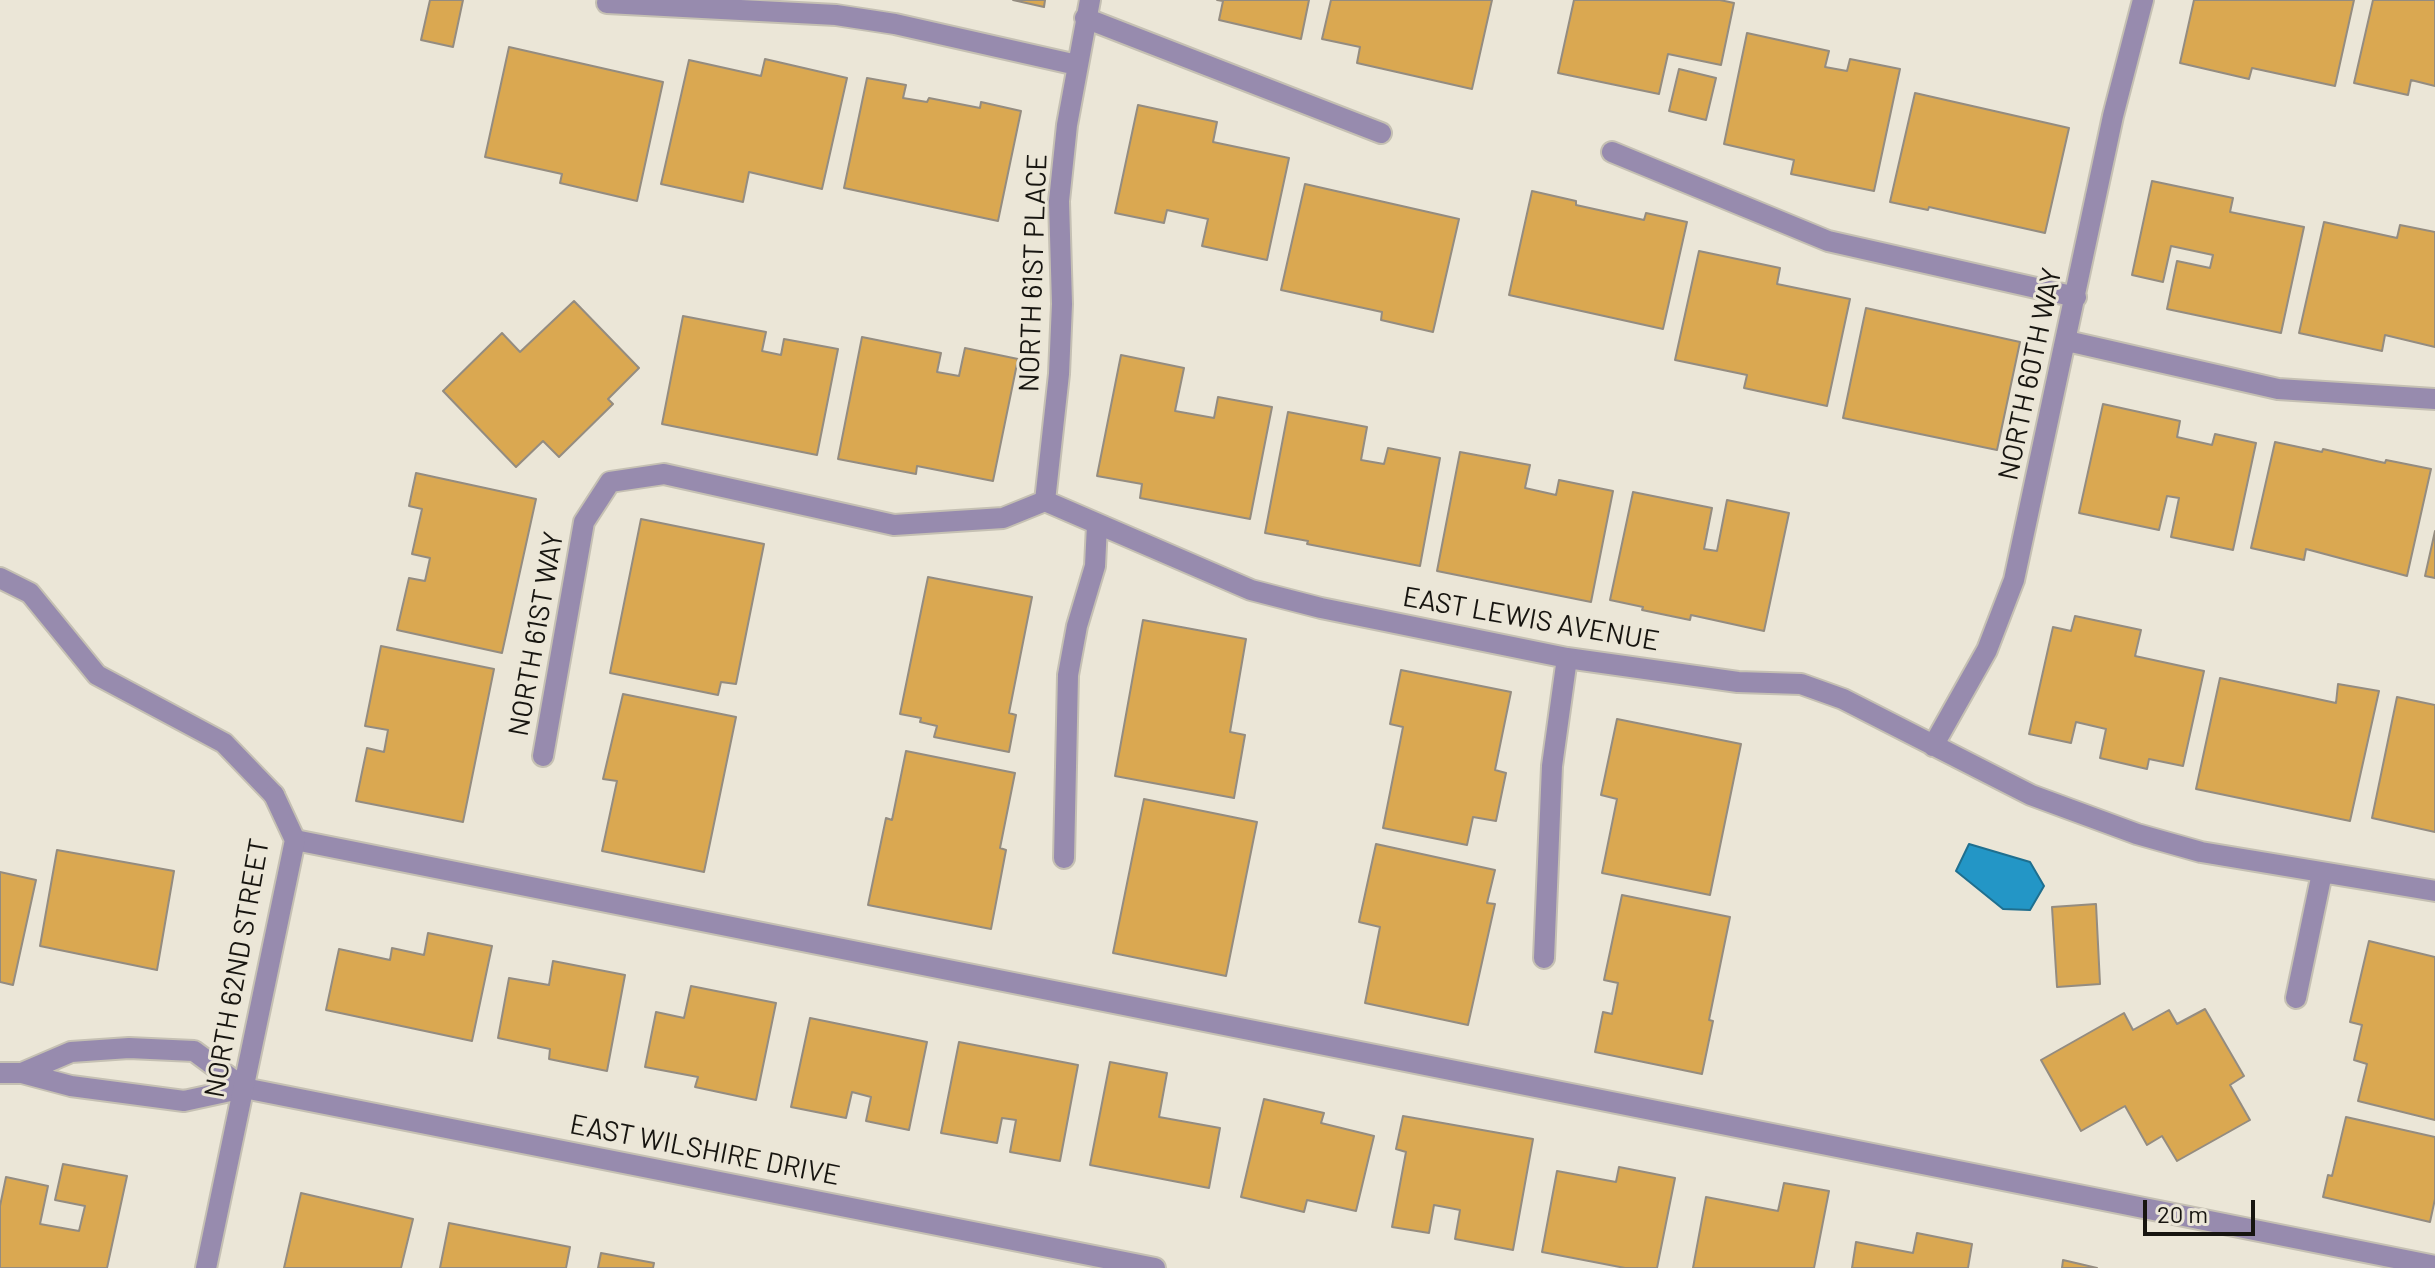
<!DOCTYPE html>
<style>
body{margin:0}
#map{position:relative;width:2435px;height:1268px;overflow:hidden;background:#ebe6d7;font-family:Barlow,sans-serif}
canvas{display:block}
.scale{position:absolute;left:2143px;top:1200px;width:112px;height:36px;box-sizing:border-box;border:4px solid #171510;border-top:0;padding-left:10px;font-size:24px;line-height:28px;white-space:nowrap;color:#171510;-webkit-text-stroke:6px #ebe6d7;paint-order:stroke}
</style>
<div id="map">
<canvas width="2435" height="1268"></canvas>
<div class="scale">20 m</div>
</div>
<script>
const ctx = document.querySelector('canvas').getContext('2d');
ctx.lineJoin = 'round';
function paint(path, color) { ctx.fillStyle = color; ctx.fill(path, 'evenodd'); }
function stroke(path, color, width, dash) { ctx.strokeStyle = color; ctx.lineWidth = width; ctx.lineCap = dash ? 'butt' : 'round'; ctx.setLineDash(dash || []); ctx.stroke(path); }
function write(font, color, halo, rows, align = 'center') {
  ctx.font = font + ' Barlow,sans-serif'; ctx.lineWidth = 6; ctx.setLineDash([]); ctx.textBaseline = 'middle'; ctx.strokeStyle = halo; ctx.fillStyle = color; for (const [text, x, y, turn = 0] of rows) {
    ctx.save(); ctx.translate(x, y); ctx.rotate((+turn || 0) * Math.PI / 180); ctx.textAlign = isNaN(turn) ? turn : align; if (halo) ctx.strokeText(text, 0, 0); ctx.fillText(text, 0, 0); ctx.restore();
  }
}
const water = new Path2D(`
 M 1969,844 L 2030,862 L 2044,886 L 2030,910 L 2003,909 L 1956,871 Z`);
paint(water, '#2396c6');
stroke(water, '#1f6f8f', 2);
const building = new Path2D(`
 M 430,0 L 463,0 L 453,47 L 421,40 Z
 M 1013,0 L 1045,0 L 1044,7 Z
 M 1217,0 L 1309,0 L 1301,39 L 1219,20 L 1223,1 Z
 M 1331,0 L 1492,0 L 1472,89 L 1357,63 L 1360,47 L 1322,39 Z
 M 1574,0 L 1720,0 L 1734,3 L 1721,65 L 1668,54 L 1659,94 L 1558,73 Z
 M 2194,0 L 2354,0 L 2335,86 L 2252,68 L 2249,79 L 2180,63 Z
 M 2373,0 L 2435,0 L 2435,86 L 2411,80 L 2408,95 L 2354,83 Z
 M 1747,33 L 1829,51 L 1825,67 L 1847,71 L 1850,59 L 1900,69 L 1874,191 L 1791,174 L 1794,160 L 1724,144 Z
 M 509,47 L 663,82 L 637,201 L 560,183 L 562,174 L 485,157 Z
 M 765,59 L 847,78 L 822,189 L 749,172 L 743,202 L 661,184 L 689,60 L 761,76 Z
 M 1679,69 L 1716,78 L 1706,120 L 1669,111 Z
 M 867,78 L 906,85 L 903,98 L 927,102 L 929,98 L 980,108 L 981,102 L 1021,111 L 998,221 L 844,188 Z
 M 1915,93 L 2069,128 L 2045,233 L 1929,207 L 1928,210 L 1890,202 Z
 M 1138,105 L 1217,122 L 1213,142 L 1289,158 L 1267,260 L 1202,246 L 1208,219 L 1167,210 L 1164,223 L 1115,213 Z
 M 2152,181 L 2233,198 L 2230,212 L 2304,227 L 2281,333 L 2167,309 L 2177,261 L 2210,268 L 2213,255 L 2171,246 L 2163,282 L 2132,275 Z
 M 1305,184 L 1459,219 L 1433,332 L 1381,320 L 1382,312 L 1281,290 Z
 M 1532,191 L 1576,201 L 1576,205 L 1644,220 L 1646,213 L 1687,222 L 1663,329 L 1509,295 Z
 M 2324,222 L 2397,238 L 2400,225 L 2435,232 L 2435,347 L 2385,335 L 2382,351 L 2299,333 Z
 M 1699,251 L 1780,268 L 1777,284 L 1850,299 L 1827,406 L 1744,388 L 1747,375 L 1675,360 Z
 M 574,301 L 639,368 L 608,399 L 613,404 L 559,457 L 543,441 L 516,467 L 443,391 L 502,333 L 520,352 Z
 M 1866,308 L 2020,342 L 1997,450 L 1843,418 Z
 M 683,316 L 766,332 L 762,351 L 781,355 L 784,339 L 838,349 L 817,455 L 662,424 Z
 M 862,337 L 941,353 L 937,372 L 959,376 L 965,348 L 1018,359 L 993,481 L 917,466 L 916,474 L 838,459 Z
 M 1121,355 L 1184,368 L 1175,411 L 1214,418 L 1218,397 L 1272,407 L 1250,519 L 1140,498 L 1142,484 L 1097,476 Z
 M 2103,404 L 2180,421 L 2177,437 L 2212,445 L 2215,434 L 2256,443 L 2233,550 L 2171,537 L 2179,498 L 2167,496 L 2159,530 L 2079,513 Z
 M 1288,412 L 1367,427 L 1361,460 L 1384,464 L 1388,448 L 1440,458 L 1420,566 L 1307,544 L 1308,541 L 1265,533 Z
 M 2275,442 L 2322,452 L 2323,449 L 2385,463 L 2386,460 L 2431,469 L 2407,576 L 2306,549 L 2304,560 L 2251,548 Z
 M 1460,452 L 1530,465 L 1525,488 L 1556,495 L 1559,480 L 1613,491 L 1591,602 L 1437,571 Z
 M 416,473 L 536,499 L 502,653 L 397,630 L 409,578 L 425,581 L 430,558 L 412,554 L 422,509 L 409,506 Z
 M 1633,492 L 1712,508 L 1704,549 L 1717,551 L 1727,500 L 1789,513 L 1764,631 L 1691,615 L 1690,620 L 1642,610 L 1643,607 L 1610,600 Z
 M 641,519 L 764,544 L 736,684 L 721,682 L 718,695 L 610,673 Z
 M 2435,531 L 2435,578 L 2425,576 Z
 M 928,577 L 1032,597 L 1009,713 L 1016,715 L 1009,752 L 934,737 L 937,726 L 920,722 L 921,718 L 900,714 Z
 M 2075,616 L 2141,630 L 2135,656 L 2204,671 L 2183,766 L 2149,759 L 2147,769 L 2100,758 L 2106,729 L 2076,722 L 2071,743 L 2029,734 L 2053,627 L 2071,631 Z
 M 1143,620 L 1246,639 L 1230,732 L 1245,735 L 1234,798 L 1115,776 Z
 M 381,646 L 494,669 L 463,822 L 356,801 L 367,748 L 384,752 L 388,730 L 365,726 Z
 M 1401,670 L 1511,692 L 1495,770 L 1506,773 L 1496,821 L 1473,817 L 1467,845 L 1383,828 L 1403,727 L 1390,724 Z
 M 2220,678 L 2336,703 L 2338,684 L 2379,691 L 2350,821 L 2196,789 Z
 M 623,694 L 736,717 L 704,872 L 602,851 L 617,781 L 603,779 Z
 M 2397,697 L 2435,705 L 2435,832 L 2372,818 Z
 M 1617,719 L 1741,744 L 1710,895 L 1602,873 L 1617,799 L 1601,795 Z
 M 906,751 L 1015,773 L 1000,848 L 1006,850 L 991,929 L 868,905 L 886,818 L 892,820 Z
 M 1144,799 L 1257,822 L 1226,976 L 1113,953 Z
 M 1376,844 L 1495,870 L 1487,903 L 1495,904 L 1468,1025 L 1365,1003 L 1380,927 L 1359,922 Z
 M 57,850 L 174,871 L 157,970 L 40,946 Z
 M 0,872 L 36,880 L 13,985 L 0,982 Z
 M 1622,895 L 1730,917 L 1709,1020 L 1713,1021 L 1702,1074 L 1595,1052 L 1603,1012 L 1612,1014 L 1618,983 L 1604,980 Z
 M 2096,904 L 2100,984 L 2057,987 L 2052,907 Z
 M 428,933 L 492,946 L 472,1041 L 326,1010 L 339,949 L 390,960 L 392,948 L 424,955 Z
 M 2369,941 L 2435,957 L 2435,1120 L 2358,1101 L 2367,1064 L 2354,1060 L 2362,1025 L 2350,1022 Z
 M 553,961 L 625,975 L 607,1071 L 549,1059 L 550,1049 L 498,1038 L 509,978 L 549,985 Z
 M 691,986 L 776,1003 L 756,1100 L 695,1087 L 698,1077 L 645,1067 L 656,1012 L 684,1018 Z
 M 2205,1009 L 2244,1076 L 2230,1085 L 2250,1120 L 2177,1161 L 2162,1136 L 2147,1145 L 2125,1106 L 2081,1131 L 2041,1060 L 2124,1013 L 2133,1030 L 2169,1010 L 2177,1024 Z
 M 810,1018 L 927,1042 L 909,1130 L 866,1121 L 871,1097 L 852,1092 L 846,1118 L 791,1107 Z
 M 959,1042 L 1078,1065 L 1060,1161 L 1010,1152 L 1016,1120 L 1002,1118 L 997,1143 L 941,1133 Z
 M 1110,1062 L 1167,1073 L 1159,1117 L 1220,1128 L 1209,1188 L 1090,1165 Z
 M 1264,1099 L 1324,1113 L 1321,1123 L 1374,1136 L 1356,1211 L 1307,1200 L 1304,1212 L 1241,1197 Z
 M 1403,1116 L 1533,1139 L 1513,1250 L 1455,1239 L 1460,1210 L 1434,1205 L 1429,1233 L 1392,1227 L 1406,1152 L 1396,1149 Z
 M 2346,1117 L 2435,1137 L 2435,1199 L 2430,1222 L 2323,1197 L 2328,1175 L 2332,1176 Z
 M 63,1164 L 127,1176 L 107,1268 L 0,1268 L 0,1206 L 6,1177 L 48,1186 L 40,1224 L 79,1231 L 85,1206 L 55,1200 Z
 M 1619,1167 L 1675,1178 L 1657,1268 L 1625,1268 L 1542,1252 L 1557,1171 L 1616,1182 Z
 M 1784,1183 L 1829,1191 L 1814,1268 L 1693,1268 L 1706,1197 L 1778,1211 Z
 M 301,1193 L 413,1219 L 401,1268 L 284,1268 Z
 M 449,1223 L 570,1247 L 566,1268 L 440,1268 Z
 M 1917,1233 L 1972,1244 L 1968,1268 L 1852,1268 L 1856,1242 L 1913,1253 Z
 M 601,1253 L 654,1263 L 653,1268 L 598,1268 Z
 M 2063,1260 L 2097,1268 L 2062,1268 Z`);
paint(building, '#daa851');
stroke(building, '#948c80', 2);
const service = new Path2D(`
 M 295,840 L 2435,1266`);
const minor = new Path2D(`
 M 607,3 L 836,15 L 895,24 L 1077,65
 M 1085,18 L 1381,133
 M 1612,152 L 1828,241 L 2076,297
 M 2067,341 L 2278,389 L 2435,399
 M 1045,501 L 1059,374 L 1062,304 L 1059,201 L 1067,125 L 1090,0
 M 0,578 L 30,593 L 97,675 L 224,743 L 274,795
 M 1933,746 L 1987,650 L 2014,580 L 2113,116 L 2143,0
 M 543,756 L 584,522 L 610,482 L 664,474 L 894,525 L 1003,518 L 1045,501 L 1251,590 L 1321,608 L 1567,658 L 1738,682 L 1801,684 L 1843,699 L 2031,795 L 2137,834 L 2201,852 L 2435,891
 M 1064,858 L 1068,675 L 1077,626 L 1095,566 L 1097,525
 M 1544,958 L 1552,766 L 1567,658
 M 2296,998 L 2322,873
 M 0,1073 L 22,1073 L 71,1086 L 184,1101 L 244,1088 L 1155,1268
 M 22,1073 L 71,1052 L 129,1048 L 194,1051 L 244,1088`);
const tertiary = new Path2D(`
 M 206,1268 L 295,840 L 274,795`);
stroke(service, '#c5c0b3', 24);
stroke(minor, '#c5c0b3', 24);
stroke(tertiary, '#c5c0b3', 24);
stroke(service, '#978bae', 20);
stroke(minor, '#978bae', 20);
stroke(tertiary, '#978bae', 20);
write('28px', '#171510', '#ebe6d7', [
 ["NORTH 61ST PLACE",1033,273,-88],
 ["NORTH 60TH WAY",2030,374,-78],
 ["EAST LEWIS AVENUE",1531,619,10],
 ["NORTH 61ST WAY",536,634,-80],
 ["NORTH 62ND STREET",237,968,-80],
 ["EAST WILSHIRE DRIVE",705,1150,11]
]);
</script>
